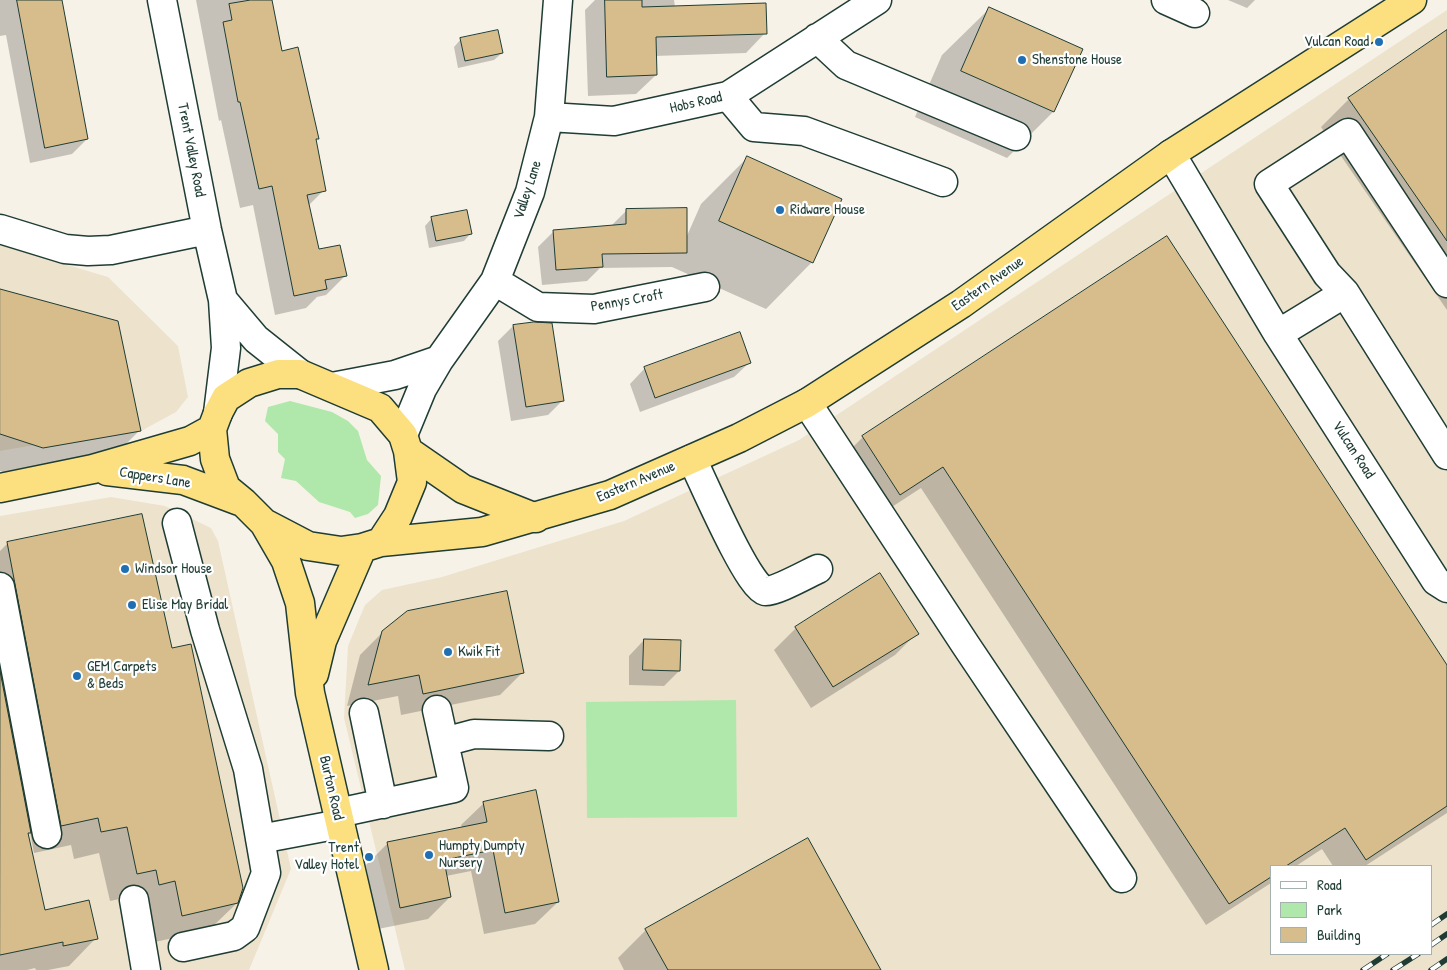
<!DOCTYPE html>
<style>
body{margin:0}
#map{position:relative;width:1447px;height:970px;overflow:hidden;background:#f7f2e8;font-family:"Patrick Hand",sans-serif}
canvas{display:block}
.legend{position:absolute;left:1270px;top:865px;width:162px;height:90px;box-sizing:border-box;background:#fff;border:1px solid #a5b1ae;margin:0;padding:6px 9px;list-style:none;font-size:15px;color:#1f3d34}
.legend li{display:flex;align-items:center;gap:10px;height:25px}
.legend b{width:25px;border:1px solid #a5b1ae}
</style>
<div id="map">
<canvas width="1447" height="970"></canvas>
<ul class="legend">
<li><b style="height:6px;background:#fff"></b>Road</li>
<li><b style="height:14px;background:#b0e7ab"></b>Park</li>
<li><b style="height:14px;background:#d7bc8c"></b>Building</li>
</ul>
</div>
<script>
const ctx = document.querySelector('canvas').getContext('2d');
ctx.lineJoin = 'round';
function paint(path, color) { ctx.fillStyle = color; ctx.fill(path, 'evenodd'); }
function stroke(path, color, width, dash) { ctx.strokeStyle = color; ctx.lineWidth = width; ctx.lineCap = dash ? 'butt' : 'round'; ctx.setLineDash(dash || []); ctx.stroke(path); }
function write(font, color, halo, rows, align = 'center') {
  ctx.font = font + ' "Patrick Hand",sans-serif'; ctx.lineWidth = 4.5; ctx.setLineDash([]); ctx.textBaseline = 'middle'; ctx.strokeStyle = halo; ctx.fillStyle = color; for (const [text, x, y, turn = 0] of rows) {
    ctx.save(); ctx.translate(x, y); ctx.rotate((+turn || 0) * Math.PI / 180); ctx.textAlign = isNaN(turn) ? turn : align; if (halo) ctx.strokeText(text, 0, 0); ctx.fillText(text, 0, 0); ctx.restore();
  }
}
paint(new Path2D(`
 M 1447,10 L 1447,970 L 405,970 L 344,718 L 348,646 L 365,605 L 382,590 L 442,577 L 624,521 L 799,440 ZM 1271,866 L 1431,866 L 1431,954 L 1271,954 Z
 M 0,245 L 108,277 L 178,346 L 188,397 L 176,412 L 141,431 L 43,448 L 35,445 L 0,451 Z
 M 111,497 L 165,506 L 211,528 L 218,541 L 291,869 L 249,970 L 0,970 L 0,516 Z`), '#ede2cc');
paint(new Path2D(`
 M 290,401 L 332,412 L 348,421 L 358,431 L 367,460 L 381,476 L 378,505 L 368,514 L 355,518 L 350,512 L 319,502 L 296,481 L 281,478 L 285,459 L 278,452 L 278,434 L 265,421 L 268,407 Z
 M 736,700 L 737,817 L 587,818 L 586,702 Z`), '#b0e7ab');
paint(new Path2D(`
 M 0,0 L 61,0 L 87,139 L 72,154 L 30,163 L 6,35 L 0,36 Z
 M 196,0 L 270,0 L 281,52 L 310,108 L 312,108 L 318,138 L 315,141 L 324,190 L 308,206 L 318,250 L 345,276 L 326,295 L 317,297 L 306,308 L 275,315 L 253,205 L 240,208 L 221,120 L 219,121 Z
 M 595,0 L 674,0 L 675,7 L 765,33 L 746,53 L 655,56 L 656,75 L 636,94 L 588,96 L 585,10 Z
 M 1228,0 L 1255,0 L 1247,8 Z
 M 989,9 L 1053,112 L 1007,158 L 915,117 L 942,55 Z
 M 1447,31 L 1447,310 L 1321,127 L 1349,99 Z
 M 461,39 L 502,53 L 494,60 L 458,68 L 454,47 Z
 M 747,158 L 812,262 L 766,309 L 672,267 L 600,268 L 587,281 L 542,285 L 538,247 L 554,231 L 612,227 L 612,225 L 627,210 L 686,238 L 701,204 Z
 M 432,218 L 471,233 L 464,241 L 429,248 L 425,226 Z
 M 1167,237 L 1447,667 L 1447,813 L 1365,866 L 1333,866 L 1322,849 L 1296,866 L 1271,866 L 1271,883 L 1206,925 L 921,488 L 878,516 L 841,459 L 863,437 Z
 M 0,290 L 139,431 L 111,459 L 14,476 L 0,471 Z
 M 513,326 L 563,400 L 548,415 L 511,421 L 498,341 Z
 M 750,362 L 734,377 L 640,412 L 630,384 L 645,368 Z
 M 8,543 L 171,649 L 237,903 L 209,930 L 155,942 L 129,897 L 110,901 L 99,853 L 74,859 L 71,845 L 34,853 L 30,832 L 27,835 L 44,912 L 96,938 L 69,966 L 48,970 L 36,970 L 35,968 L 27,970 L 0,970 L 0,551 Z
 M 796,628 L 917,633 L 895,655 L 811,708 L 774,650 Z
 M 383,632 L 522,673 L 500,695 L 401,715 L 398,696 L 347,706 L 360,655 Z
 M 644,640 L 679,671 L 664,686 L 629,685 L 629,656 Z
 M 484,803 L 558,902 L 535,924 L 484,934 L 471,871 L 446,876 L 450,897 L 428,919 L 378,929 L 366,865 L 388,843 L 462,828 L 461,825 Z
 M 646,930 L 880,970 L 624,970 L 618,958 Z`), '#0003');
const building = new Path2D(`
 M 17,0 L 62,0 L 88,139 L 45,148 Z
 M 251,0 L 272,0 L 282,51 L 298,47 L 319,139 L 316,139 L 326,191 L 307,195 L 319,249 L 340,245 L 347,276 L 325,280 L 327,289 L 294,296 L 272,186 L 259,189 L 240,102 L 238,102 L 223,22 L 232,20 L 229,4 Z
 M 605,0 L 642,0 L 642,7 L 766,3 L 767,34 L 656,37 L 657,75 L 607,77 Z
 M 989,7 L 1083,49 L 1054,112 L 961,71 Z
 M 498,30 L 503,53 L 465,61 L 460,38 Z
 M 1447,30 L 1447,241 L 1348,98 Z
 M 747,156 L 842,199 L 813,263 L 719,221 Z
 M 687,208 L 687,253 L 602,254 L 603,267 L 556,270 L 553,230 L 626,224 L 626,209 Z
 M 467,210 L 472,234 L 436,241 L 431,217 Z
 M 1167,236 L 1447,665 L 1447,806 L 1366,860 L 1345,828 L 1286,866 L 1271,866 L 1271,877 L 1229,904 L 943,467 L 900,495 L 862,436 Z
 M 0,289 L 118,321 L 141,431 L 43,448 L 0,434 Z
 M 534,322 L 552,323 L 564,401 L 526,407 L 513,325 Z
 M 740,332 L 751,363 L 655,398 L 644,367 Z
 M 142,514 L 172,648 L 191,644 L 243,888 L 238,903 L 182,916 L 175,881 L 159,885 L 156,870 L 137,874 L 127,827 L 101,832 L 98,818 L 61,826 L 7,542 Z
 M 880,573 L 919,634 L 833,687 L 795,627 Z
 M 507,591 L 524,673 L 423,694 L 419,675 L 368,685 L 382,631 L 407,611 Z
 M 644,639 L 681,640 L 680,671 L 643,670 Z
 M 0,671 L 31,833 L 28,833 L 45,910 L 89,900 L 98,939 L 63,946 L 63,942 L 0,955 Z
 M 536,790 L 559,902 L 505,913 L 493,850 L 444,860 L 451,897 L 400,908 L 387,842 L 487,822 L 483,802 Z
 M 808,838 L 881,970 L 668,970 L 645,929 Z`);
paint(building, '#d7bc8c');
stroke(building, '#1f3d34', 1);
const minor = new Path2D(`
 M 162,0 L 207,230 L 223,300 L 226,348 L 218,413
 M 1166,0 L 1195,13
 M 817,38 L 846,65 L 1016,136
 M 728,96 L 754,127 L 804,131 L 943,182
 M 549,117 L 614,121 L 728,96 L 877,0
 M 1171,154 L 1278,334 L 1436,581 L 1447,588
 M 0,229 L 65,249 L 88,251 L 111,250 L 207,230
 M 495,281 L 538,307 L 594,309 L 705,287
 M 1447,283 L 1348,133 L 1269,184 L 1327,274 L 1345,293 L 1447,455
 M 223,300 L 256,339 L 300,374
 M 1278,334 L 1345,293
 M 332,387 L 395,375 L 439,360
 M 807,403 L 965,644 L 1122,878
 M 403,435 L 422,389 L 439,360 L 495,281 L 530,192 L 549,117 L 558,0
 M 692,459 C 702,479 748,587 765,591 C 773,593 809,573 818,569
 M 177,523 L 205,630 L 248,769 L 266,873 L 245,928 L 234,936 L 183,947
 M 0,587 L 47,834
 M 364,713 L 383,804
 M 444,742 L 474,734 L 549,736
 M 338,813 L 454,788 L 437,710
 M 260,839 L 340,824
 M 134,900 L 146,970`);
const highway = new Path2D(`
 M 408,451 L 463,489 L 536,518
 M 107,471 L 183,480 L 239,501
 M 0,488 L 93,469 L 190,441 L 212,429
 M 264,523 L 308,546 L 341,551 L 362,548 L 381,542 L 482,532 L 610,495 L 739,438 L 807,403 L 961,304 L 1171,154 L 1412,0
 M 314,674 L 322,641 L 362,548
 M 374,970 L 310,693 L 300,603 L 286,561 L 264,523 L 243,502 L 226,488 L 215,459 L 212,429 L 218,413 L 226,398 L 249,383 L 278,374 L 300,374 L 380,408 L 403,435 L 408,451 L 412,482 L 398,516 L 381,542`);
stroke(minor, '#1f3d34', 31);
stroke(highway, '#1f3d34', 31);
stroke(minor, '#fff', 28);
stroke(highway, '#fce080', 28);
const rail = new Path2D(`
 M 1431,925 L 1447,914
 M 1431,945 L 1447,934
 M 1363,970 L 1387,954
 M 1393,970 L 1418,954
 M 1431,970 L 1447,959`);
stroke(rail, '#1f3d34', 5.5);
stroke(rail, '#fff', 4, [11]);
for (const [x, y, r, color] of [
 [1379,42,5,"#1f6fb2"],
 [1022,60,5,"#1f6fb2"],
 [780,210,5,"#1f6fb2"],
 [125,569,5,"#1f6fb2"],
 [132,605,5,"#1f6fb2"],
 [448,652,5,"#1f6fb2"],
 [77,676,5,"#1f6fb2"],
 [429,855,5,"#1f6fb2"],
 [369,857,5,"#1f6fb2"]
]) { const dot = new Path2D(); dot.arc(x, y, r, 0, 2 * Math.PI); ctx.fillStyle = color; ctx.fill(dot); stroke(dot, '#fff', 2); }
write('15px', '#1f3d34', '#fff', [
 ["Vulcan Road",1369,42,"right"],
 ["Shenstone House",1032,60],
 ["Ridware House",790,210],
 ["Windsor House",135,569],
 ["Elise May Bridal",142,605],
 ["Kwik Fit",458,652],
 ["GEM Carpets",87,667],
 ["& Beds",87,684],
 ["Humpty Dumpty",439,846],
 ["Nursery",439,863],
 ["Trent",359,848,"right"],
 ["Valley Hotel",359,865,"right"]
], 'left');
write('15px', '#1f3d34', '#fff', [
 ["Hobs Road",696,103,-13],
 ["Trent Valley Road",191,150,79],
 ["Valley Lane",528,190,-72],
 ["Eastern Avenue",988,284,-35],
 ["Pennys Croft",627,301,-10],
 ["Vulcan Road",1353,450,57],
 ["Cappers Lane",155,478,9],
 ["Eastern Avenue",636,482,-23],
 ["Burton Road",331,788,77]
]);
</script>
